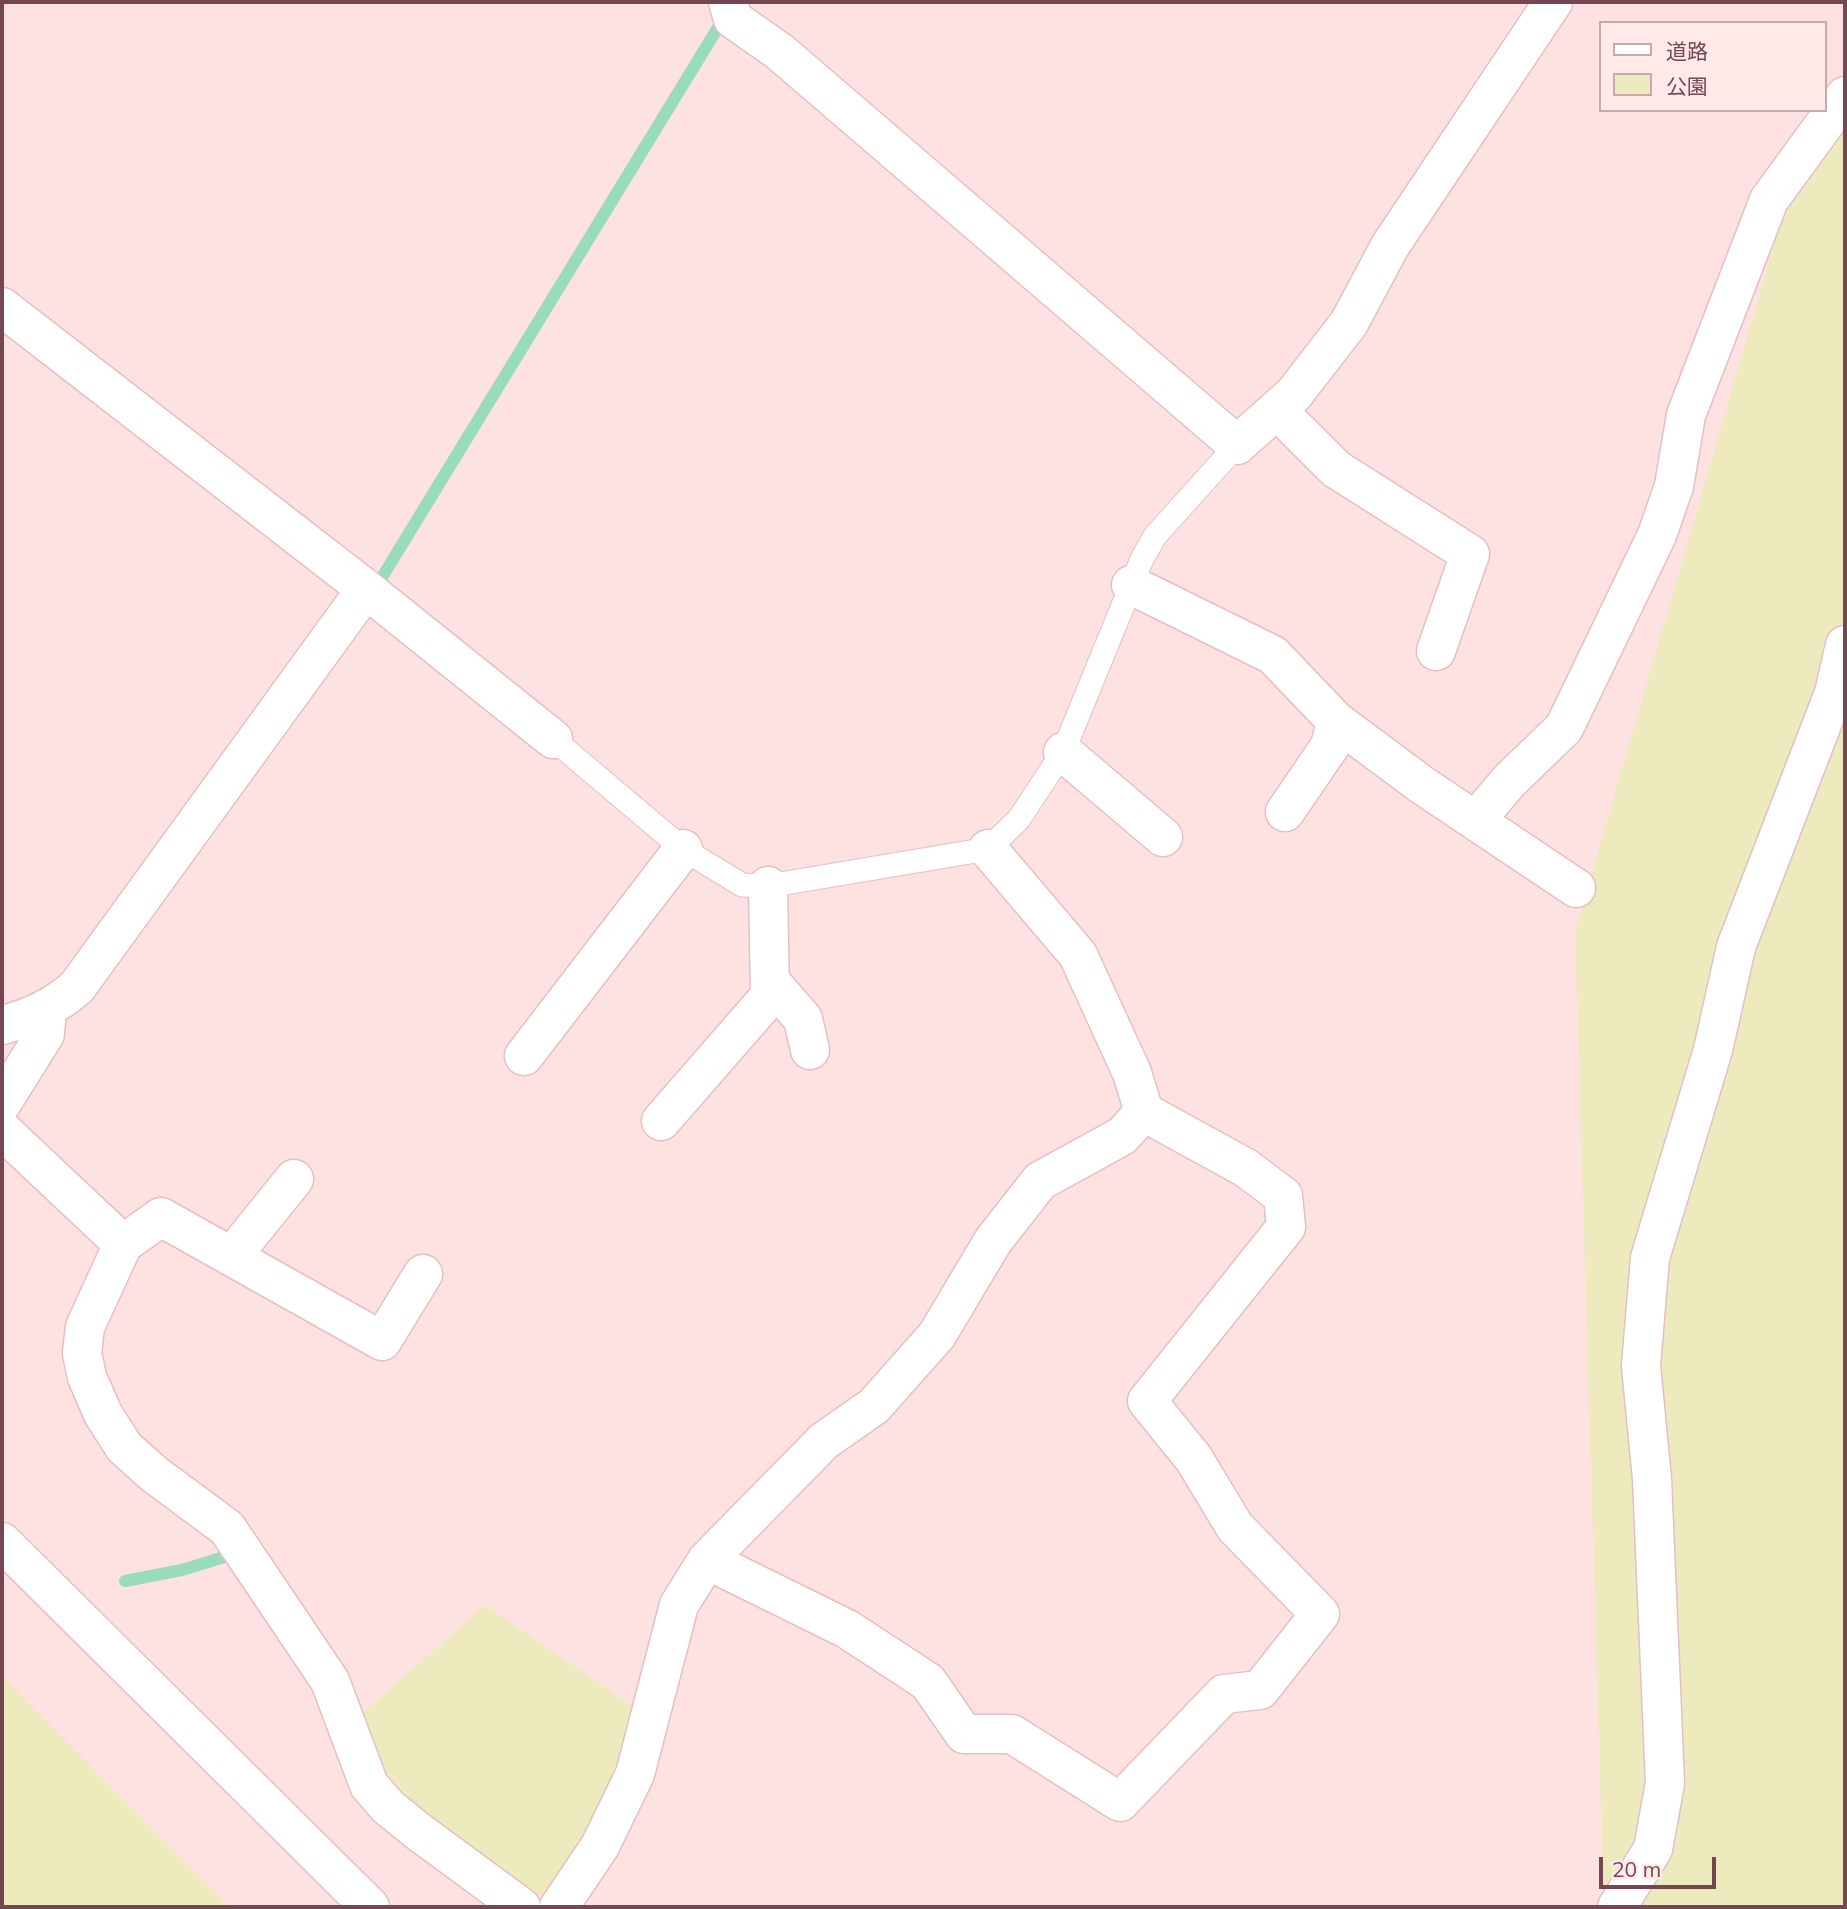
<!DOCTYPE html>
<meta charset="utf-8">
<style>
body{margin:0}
#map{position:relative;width:1847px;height:1909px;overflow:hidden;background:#fee1e1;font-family:Mulish,"Noto Sans JP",sans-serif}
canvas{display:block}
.frame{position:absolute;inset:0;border:4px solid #774653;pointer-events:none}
.legend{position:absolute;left:1599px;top:21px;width:228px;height:91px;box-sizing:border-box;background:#ffe9e9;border:2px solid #c9a8ad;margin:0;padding:9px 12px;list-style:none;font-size:21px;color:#774653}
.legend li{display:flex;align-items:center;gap:14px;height:35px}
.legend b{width:35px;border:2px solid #c9a8ad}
.scale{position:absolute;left:1599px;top:1857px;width:117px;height:32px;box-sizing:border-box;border:4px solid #774653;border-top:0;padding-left:9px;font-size:21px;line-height:24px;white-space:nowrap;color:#774653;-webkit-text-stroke:5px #ffe9e9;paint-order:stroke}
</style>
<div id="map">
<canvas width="1847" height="1909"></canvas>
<div class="frame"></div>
<ul class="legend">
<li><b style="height:9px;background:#fff"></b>道路</li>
<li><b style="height:19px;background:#edebbe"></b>公園</li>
</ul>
<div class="scale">20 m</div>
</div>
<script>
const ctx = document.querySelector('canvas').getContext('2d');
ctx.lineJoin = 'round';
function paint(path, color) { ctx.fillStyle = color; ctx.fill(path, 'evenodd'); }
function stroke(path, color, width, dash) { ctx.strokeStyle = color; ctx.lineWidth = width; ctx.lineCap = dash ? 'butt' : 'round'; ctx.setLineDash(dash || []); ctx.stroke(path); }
paint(new Path2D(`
 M 1845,112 L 1845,1907 L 1604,1907 L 1575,931 L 1792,182 Z
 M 485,1605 L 641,1712 L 618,1781 L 558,1882 L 533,1899 L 384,1788 L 355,1720 Z
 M 2,1676 L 230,1907 L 2,1907 Z`), '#edebbe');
stroke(new Path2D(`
 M 373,592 L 725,16
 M 125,1581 L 182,1570 L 237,1553`), '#99dcbc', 12);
const service = new Path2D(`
 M 553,739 L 683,849 L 742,885 L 768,886 L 988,849 L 1019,819 L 1063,752 L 1142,559 L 1155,536 L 1237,445`);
const minor = new Path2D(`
 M 728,2 L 733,19 L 780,52 L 1237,445 L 1294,394 L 1349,323 L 1390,246 L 1553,2
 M 2,307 L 366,589 L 553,739
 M 1277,410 L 1336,469 L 1470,554 L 1436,651
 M 1131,585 L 1273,655 L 1336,721 L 1330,746 L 1285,812
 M 1336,721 L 1422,785 L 1576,888
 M 1063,752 L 1163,837
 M 1476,820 L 1509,781 L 1564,728 L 1657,535 L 1674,486 L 1686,415 L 1769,200 L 1845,96
 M 770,981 L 803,1019 L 810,1050
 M 2,1025 C 31,1018 54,1007 77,987 L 366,589
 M 524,1056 L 683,849
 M 2,1103 L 45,1034 L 47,1008
 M 661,1121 L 770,996 L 768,886
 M 2,1130 L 123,1244 L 85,1327 L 82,1353 L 87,1377 L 103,1414 L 124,1447 L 154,1474 L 227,1528 L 330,1681 L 369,1785 L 388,1807 L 419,1832 L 521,1907
 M 123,1244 L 161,1217 L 382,1341 L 423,1274
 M 232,1256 L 294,1179
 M 707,1560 L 847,1629 L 928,1682 L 964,1734 L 1012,1734 L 1120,1802 L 1224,1694 L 1260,1690 L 1320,1614 L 1235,1527 L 1194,1459 L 1147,1401 L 1286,1227 L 1283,1196 L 1246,1168 L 1144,1112 L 1132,1073 L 1078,955 L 988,849
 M 559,1907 L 600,1846 L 635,1774 L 679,1605 L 707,1560 L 824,1441 L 874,1406 L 937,1335 L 993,1241 L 1040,1181 L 1122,1136 L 1144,1112
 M 1617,1907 L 1653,1849 L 1665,1783 L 1652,1479 L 1641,1366 L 1650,1258 L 1713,1050 L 1736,947 L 1834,693 L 1845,645`);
const tertiary = new Path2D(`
 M 2,1542 L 370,1907`);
stroke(service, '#e5bfc4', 25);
stroke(minor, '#e5bfc4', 41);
stroke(tertiary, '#e5bfc4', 41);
stroke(service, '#fff', 23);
stroke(minor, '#fff', 38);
stroke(tertiary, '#fff', 38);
</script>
